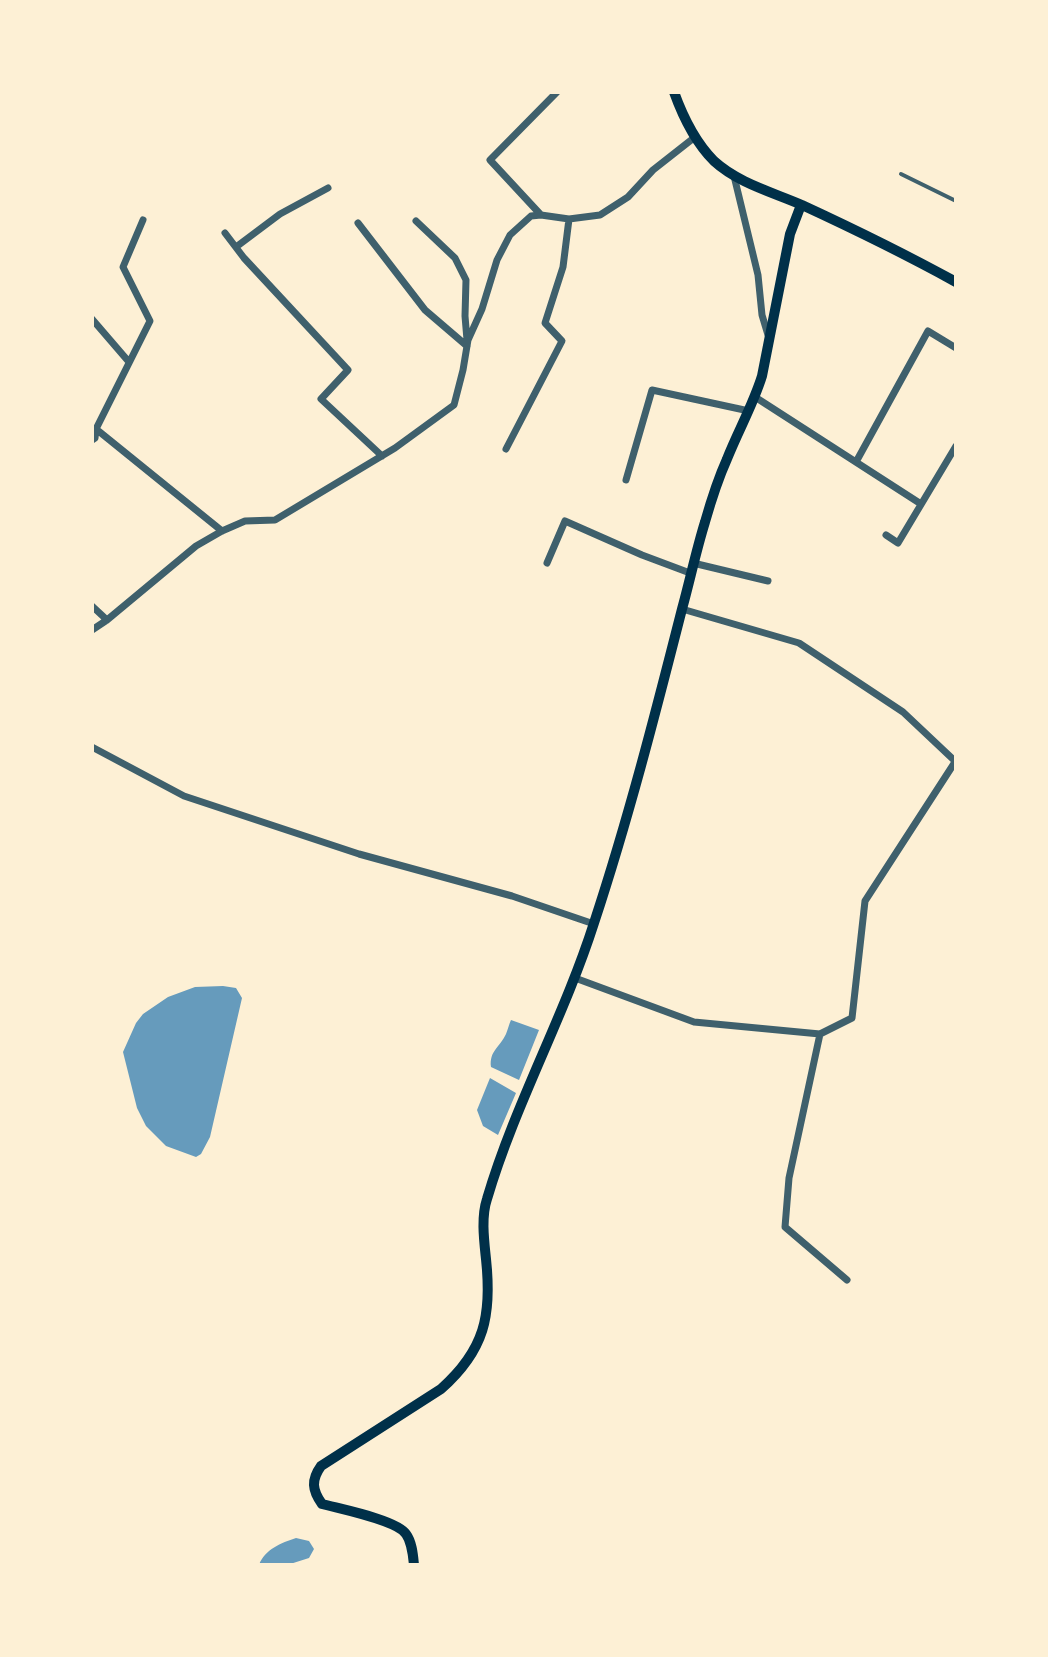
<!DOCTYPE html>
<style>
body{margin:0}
#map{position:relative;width:1048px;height:1657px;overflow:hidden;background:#fdf0d5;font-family:"Source Sans 3",sans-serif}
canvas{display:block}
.frame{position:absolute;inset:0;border:94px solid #fdf0d5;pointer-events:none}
</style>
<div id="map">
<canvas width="1048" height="1657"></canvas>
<div class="frame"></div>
</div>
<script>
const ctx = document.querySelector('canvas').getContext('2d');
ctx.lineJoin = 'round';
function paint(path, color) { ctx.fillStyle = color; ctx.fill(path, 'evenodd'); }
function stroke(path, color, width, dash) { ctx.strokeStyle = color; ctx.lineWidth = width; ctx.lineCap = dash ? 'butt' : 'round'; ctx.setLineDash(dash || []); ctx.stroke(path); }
paint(new Path2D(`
 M 223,986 L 236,988 L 242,998 L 210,1137 L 201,1154 L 196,1157 L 166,1146 L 146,1126 L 137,1108 L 123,1052 L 136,1023 L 143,1014 L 168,997 L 195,987 Z
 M 511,1020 L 539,1030 L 519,1080 L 491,1067 C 489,1051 500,1047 506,1034 C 508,1029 509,1024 511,1020 Z
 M 490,1078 L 516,1093 L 498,1135 L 483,1126 L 477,1110 Z
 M 296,1538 L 309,1541 L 314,1549 L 309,1558 L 287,1565 L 259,1565 C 265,1549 281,1543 296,1538 Z`), '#669bbc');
stroke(new Path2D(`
 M 901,174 L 956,201`), '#3f606c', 4);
stroke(new Path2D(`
 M 734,176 L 758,275 L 762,315 L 768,335
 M 541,215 L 490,160 L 557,92
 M 416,221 L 455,258 L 466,280 L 465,316 L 467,340
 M 358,223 L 425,310 L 467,346
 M 225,233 L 244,258 L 348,370 L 321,399 L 382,456
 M 236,247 L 280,214 L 328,188
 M 92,319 L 129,362
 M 755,397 L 921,504
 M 96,429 L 222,531
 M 92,440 L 95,438 L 96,429 L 150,321 L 123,267 L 143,220
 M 506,449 L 562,341 L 545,323 L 563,267 L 569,219
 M 856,462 L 928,331 L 956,348
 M 626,480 L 652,390 L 749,411
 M 886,535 L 898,543 L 956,446
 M 547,563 L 565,521 L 642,555 L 690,573
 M 693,563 L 768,581
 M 92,606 L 107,620
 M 682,609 L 799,643 L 903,712 L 956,762
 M 92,630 L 107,620 L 196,546 L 222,531 L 245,521 L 275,520 L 395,448 L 454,405 L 463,370 L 468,340 L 482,309 L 497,260 L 510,235 L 531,216 L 541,215 L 569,219 L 600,215 L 628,197 L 653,170 L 695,137
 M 92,747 L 184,796 L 359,854 L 512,896 L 594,924
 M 575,978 L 694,1022 L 820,1034 L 852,1018 L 865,901 L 955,762
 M 820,1034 L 789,1178 L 785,1227 L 847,1280`), '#3f606c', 7);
stroke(new Path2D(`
 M 674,92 C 683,117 695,142 714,161 C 738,183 772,192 802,205 C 854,229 905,254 956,282
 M 414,1565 C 413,1555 412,1542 406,1534 C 397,1520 340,1509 322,1504 C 312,1490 311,1480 321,1466 L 441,1389 C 485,1350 492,1315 486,1259 C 484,1240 481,1217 487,1199 C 515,1104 564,1017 594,923 C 628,820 655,715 682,609 C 690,580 696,551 705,522 C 711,501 718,479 727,459 C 738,431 753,405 762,376 L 790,234 L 801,205`), '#003049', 10);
</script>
